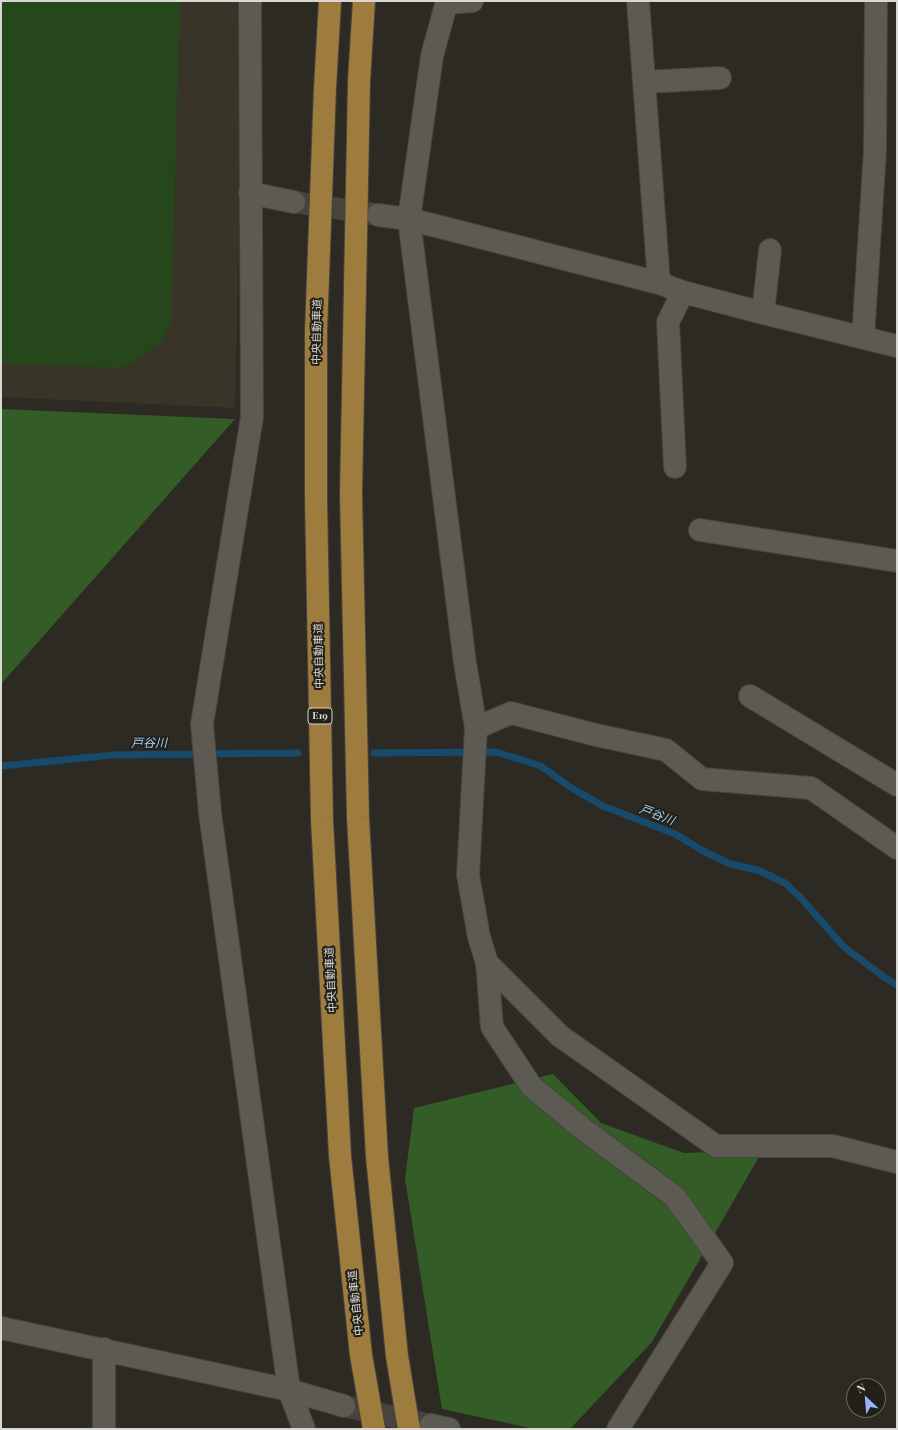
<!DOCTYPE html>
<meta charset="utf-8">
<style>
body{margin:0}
#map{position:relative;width:898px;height:1430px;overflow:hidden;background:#2c2a22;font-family:"Playfair Display",serif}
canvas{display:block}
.frame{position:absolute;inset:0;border:2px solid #d8d7d2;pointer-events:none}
.north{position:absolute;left:846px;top:1378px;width:40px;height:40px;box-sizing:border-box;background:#222019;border:1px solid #6b6963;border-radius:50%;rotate:334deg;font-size:11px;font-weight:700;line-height:16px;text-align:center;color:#d8d7d2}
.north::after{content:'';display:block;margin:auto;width:14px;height:18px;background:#98b5fd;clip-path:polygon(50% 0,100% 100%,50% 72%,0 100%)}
</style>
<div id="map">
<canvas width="898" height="1430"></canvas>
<div class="frame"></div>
<div class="north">N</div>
</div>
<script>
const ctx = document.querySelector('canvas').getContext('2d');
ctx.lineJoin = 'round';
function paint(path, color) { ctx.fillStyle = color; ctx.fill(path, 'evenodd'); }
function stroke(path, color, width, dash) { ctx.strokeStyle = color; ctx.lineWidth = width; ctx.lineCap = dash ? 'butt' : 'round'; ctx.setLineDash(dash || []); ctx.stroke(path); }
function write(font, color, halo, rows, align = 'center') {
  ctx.font = font + ' "Playfair Display","Noto Sans JP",serif'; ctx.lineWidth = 4; ctx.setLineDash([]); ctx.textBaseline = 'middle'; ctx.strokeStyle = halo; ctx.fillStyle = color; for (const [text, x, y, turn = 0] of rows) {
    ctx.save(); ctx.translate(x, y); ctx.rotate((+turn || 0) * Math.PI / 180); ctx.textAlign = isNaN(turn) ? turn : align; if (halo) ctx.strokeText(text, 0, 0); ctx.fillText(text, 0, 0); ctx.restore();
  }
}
paint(new Path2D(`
 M 1,1 L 245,1 L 235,408 L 1,397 Z`), '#383427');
paint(new Path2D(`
 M 1,1 L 180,1 L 171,322 L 163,340 L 140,359 L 120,368 L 1,363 Z`), '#26471b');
paint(new Path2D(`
 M 1,409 L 235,419 L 2,683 L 1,717 Z
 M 553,1074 L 601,1123 L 684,1153 L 763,1150 L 652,1342 L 570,1429 L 535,1429 L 442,1409 L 405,1179 L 414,1108 Z`), '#335c26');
stroke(new Path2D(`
 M 374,753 L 496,752 L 541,766 L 570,787 L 603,806 L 675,834 L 705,852 L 730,864 L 758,870 L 785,883 L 801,898 L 844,947 L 884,977 L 897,985
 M 1,766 L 113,755 L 298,753`), '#184b6b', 7);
stroke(new Path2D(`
 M 294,202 L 374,214
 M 344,1406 L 431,1425`), '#46443c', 22, [22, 11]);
const minor = new Path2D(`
 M 250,1 L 252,417 L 202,724 L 210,813 L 289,1390 L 304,1429
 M 447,1 L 432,56 L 409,219 L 465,663 L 476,728 L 468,875 L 479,937 L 487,963 L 560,1036 L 716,1146 L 833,1146 L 897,1162
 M 638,1 L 659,283
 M 446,3 L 472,1
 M 644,82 L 720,78
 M 250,193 L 294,202
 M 378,215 L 409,219 L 659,283 L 683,292 L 763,313 L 897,346
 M 763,313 L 770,250
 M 863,338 L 875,151 L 876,1
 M 675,467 L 668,322 L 683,292
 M 700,530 L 897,561
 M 750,696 L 897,785
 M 476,728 L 511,713 L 596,735 L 666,750 L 702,779 L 811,788 L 897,848
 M 487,963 L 492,1027 L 531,1086 L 583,1129 L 675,1197 L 722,1263 L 618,1429
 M 1,1328 L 289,1390 L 344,1406
 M 104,1349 L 104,1429
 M 431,1425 L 449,1429`);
const highway = new Path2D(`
 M 330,1 L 325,88 L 316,332 L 316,499 L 322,820 L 340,1156 L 361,1355 L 374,1429
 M 364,1 L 359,81 L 351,494 L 358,818 L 377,1157 L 397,1356 L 409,1429`);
stroke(minor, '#47453f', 24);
stroke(highway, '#47453f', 24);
stroke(minor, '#5c5a52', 22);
stroke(highway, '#9d7c3d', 22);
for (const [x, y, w] of [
 [320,716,24]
]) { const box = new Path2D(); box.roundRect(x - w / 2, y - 8, w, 16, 3); ctx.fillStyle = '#222019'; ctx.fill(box); stroke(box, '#d8d7d2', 1); }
write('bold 10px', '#d8d7d2', null, [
 ["E19",320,716]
]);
write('11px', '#d8d7d2', '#222019', [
 ["中央自動車道",317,332,-89],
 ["中央自動車道",319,656,-91],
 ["中央自動車道",331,980,-93],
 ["中央自動車道",356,1303,-96]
]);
write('italic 12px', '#a0d3f9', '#222019', [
 ["戸谷川",149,743],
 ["戸谷川",657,815,21]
]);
</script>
